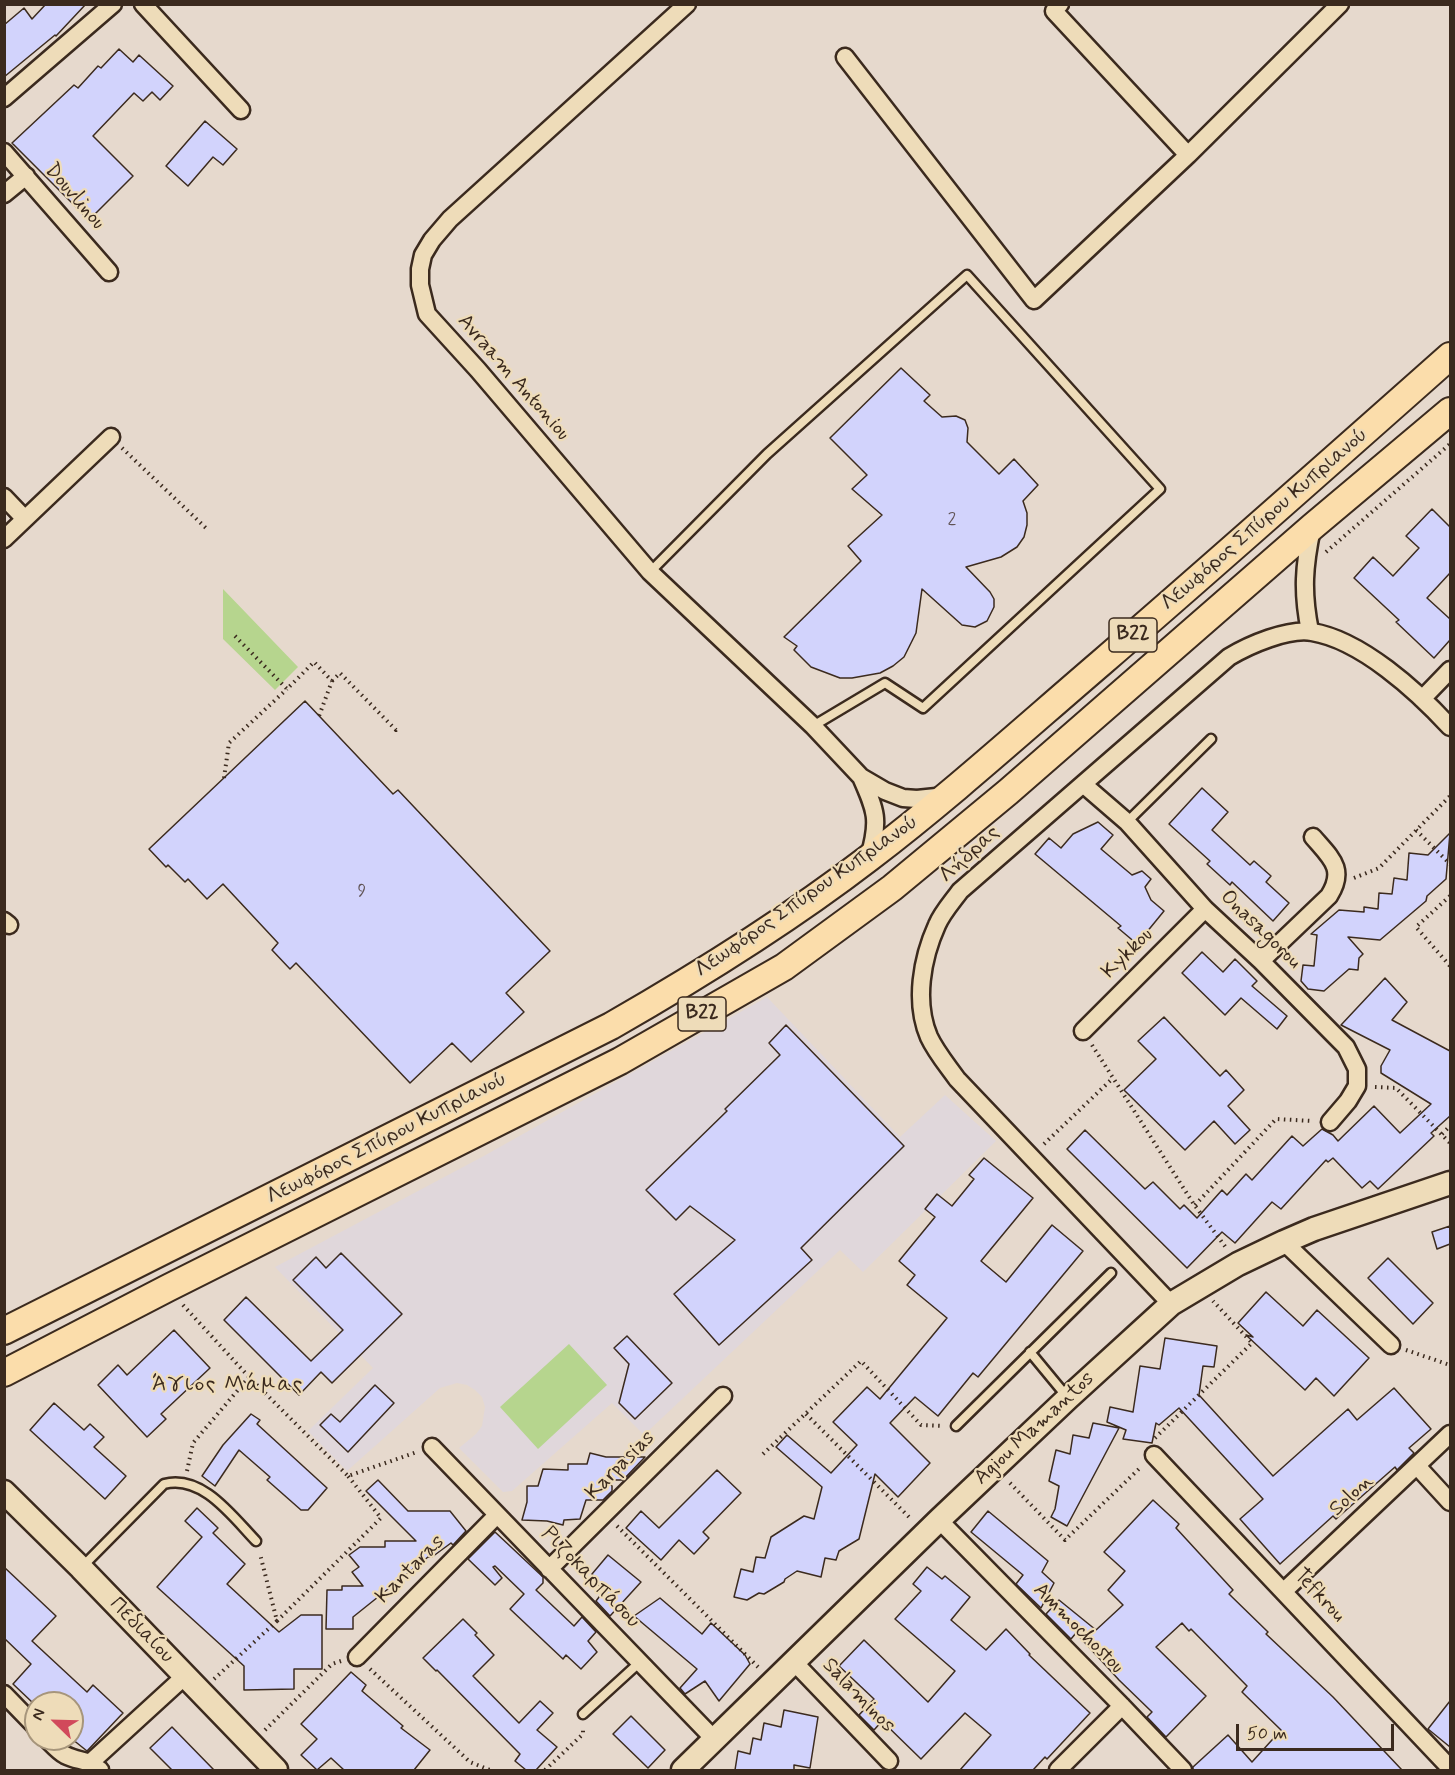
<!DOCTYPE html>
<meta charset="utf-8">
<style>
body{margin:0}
#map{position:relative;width:1455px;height:1775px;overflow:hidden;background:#e6d9cd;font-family:Mynerve,sans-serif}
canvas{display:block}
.frame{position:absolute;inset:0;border:6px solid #3b2a1e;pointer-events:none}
.north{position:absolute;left:24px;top:1691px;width:60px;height:60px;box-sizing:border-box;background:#eedcb9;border:2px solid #a6957b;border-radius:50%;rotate:293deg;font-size:16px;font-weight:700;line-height:24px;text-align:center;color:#3b2a1e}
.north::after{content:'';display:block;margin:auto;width:21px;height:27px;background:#d1495b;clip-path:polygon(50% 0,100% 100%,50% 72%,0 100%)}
.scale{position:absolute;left:1236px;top:1724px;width:158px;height:27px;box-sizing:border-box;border:3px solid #3b2a1e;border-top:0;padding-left:8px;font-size:18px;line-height:21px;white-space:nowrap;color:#3b2a1e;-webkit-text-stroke:4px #eedcb9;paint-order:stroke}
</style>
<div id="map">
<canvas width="1455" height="1775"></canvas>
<div class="frame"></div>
<div class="north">N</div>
<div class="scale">50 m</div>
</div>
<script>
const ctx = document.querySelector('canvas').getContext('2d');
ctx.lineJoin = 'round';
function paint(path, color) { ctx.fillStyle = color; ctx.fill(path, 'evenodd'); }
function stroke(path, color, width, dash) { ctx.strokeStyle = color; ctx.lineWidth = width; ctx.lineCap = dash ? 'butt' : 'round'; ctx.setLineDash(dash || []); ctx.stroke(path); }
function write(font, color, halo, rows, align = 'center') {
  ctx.font = font + ' Mynerve,sans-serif'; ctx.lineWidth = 4.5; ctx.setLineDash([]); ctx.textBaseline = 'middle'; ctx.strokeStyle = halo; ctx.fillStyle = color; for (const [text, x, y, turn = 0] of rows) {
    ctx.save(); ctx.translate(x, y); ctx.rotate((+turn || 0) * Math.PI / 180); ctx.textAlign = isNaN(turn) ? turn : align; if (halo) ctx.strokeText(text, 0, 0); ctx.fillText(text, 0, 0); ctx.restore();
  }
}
paint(new Path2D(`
 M 767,997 L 900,1137 L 945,1095 L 996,1141 L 863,1272 L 840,1250 L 644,1435 L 612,1403 L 512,1491 L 503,1492 L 459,1448 L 476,1434 L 482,1426 L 485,1407 L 482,1397 L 475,1390 L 467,1385 L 457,1383 L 440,1388 L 347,1471 L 308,1431 L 373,1368 L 275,1267 L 482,1157 Z`), '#e0d7db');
paint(new Path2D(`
 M 223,589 L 298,667 L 275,690 L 223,639 Z
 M 569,1344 L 607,1385 L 538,1449 L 500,1407 Z`), '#b6d58e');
const building = new Path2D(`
 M 46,4 L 86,4 L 56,36 L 55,35 L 4,77 L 4,25 L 24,8 L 32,19 Z
 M 119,49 L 133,62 L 139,55 L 173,86 L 160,100 L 152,92 L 143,101 L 134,93 L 93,136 L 133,176 L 89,220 L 12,143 L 74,85 L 78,88 L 98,66 L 101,68 Z
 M 205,121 L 237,149 L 223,165 L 213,157 L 188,186 L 166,166 Z
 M 901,368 L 930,395 L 924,401 L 942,417 L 956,416 L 965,420 L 968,428 L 967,442 L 999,474 L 1014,459 L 1038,485 L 1023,501 L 1027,513 L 1027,525 L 1024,537 L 1017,547 L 1001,557 L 966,567 L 990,592 L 994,599 L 994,607 L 987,621 L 975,627 L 962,625 L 922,589 L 916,633 L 904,657 L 893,666 L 880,673 L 852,678 L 840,678 L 811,667 L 794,650 L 797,646 L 784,637 L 861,561 L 848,546 L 882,515 L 852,489 L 867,475 L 830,438 Z
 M 1432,509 L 1450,527 L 1450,573 L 1427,598 L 1450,619 L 1450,640 L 1434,658 L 1396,622 L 1399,620 L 1354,578 L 1373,557 L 1393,576 L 1419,548 L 1406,536 Z
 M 305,701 L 393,794 L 398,790 L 550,951 L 506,993 L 524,1012 L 471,1062 L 452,1043 L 410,1083 L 296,963 L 290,969 L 272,950 L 278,943 L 223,884 L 207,899 L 188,879 L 185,882 L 168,865 L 166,867 L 149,849 Z
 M 1202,788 L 1228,812 L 1212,830 L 1250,865 L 1254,861 L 1271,876 L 1266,882 L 1289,903 L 1273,921 L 1232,882 L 1230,885 L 1207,864 L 1210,861 L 1169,824 Z
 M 1098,822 L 1113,835 L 1101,849 L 1132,875 L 1142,871 L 1151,879 L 1145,887 L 1151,900 L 1164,911 L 1137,944 L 1118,928 L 1121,926 L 1035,854 L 1049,838 L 1061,848 L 1073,834 Z
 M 1450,833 L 1446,879 L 1427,896 L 1426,901 L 1380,940 L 1348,937 L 1363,954 L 1359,958 L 1358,970 L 1349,969 L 1324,991 L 1308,989 L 1301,981 L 1303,965 L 1314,966 L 1317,935 L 1311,934 L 1339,910 L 1364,912 L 1364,907 L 1378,909 L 1379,893 L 1392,894 L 1394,878 L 1407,880 L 1409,853 L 1428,855 Z
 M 1202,952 L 1223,972 L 1235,959 L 1257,981 L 1252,986 L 1287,1016 L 1277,1029 L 1241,998 L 1225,1015 L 1182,973 Z
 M 1385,978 L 1407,1002 L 1392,1020 L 1450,1051 L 1450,1116 L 1431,1133 L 1434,1136 L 1378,1189 L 1370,1181 L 1362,1188 L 1333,1158 L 1328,1162 L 1326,1160 L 1281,1209 L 1272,1202 L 1235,1243 L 1222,1232 L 1187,1268 L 1067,1149 L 1085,1130 L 1145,1189 L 1153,1182 L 1180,1209 L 1184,1205 L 1197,1218 L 1222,1190 L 1227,1195 L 1246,1174 L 1252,1180 L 1292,1136 L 1303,1146 L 1322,1129 L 1333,1135 L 1338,1141 L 1374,1106 L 1400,1133 L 1431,1104 L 1381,1073 L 1381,1066 L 1390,1050 L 1341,1025 Z
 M 1164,1017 L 1220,1076 L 1226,1070 L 1244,1090 L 1228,1106 L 1250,1130 L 1235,1144 L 1214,1121 L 1185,1150 L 1124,1090 L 1156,1059 L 1138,1041 Z
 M 786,1025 L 904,1146 L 801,1248 L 812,1260 L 719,1345 L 674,1294 L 735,1240 L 690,1206 L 676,1220 L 646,1190 L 727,1111 L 725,1109 L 780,1055 L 769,1043 Z
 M 984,1158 L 1033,1198 L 981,1261 L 1006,1282 L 1052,1225 L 1083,1251 L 978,1377 L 973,1373 L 938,1416 L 915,1397 L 890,1423 L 930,1463 L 898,1497 L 875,1474 L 859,1539 L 839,1551 L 836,1560 L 825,1558 L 821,1577 L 797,1571 L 785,1579 L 784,1582 L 764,1594 L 759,1593 L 747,1600 L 734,1597 L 741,1569 L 753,1572 L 756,1557 L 765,1558 L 771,1537 L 804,1516 L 814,1519 L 822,1487 L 776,1447 L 787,1435 L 831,1473 L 857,1445 L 833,1422 L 867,1387 L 880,1399 L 947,1318 L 907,1285 L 915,1275 L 899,1261 L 935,1217 L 925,1209 L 937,1194 L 952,1206 L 974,1179 L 969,1175 Z
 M 1450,1226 L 1450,1244 L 1437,1249 L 1432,1232 Z
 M 341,1253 L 402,1314 L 332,1383 L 321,1372 L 299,1395 L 224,1320 L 246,1297 L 311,1361 L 343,1330 L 293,1280 L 316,1257 L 326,1268 Z
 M 1388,1258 L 1433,1303 L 1413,1324 L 1368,1278 Z
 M 1266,1292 L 1303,1326 L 1317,1310 L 1369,1358 L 1334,1396 L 1316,1378 L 1305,1390 L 1246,1335 L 1253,1337 L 1238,1323 Z
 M 174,1330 L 210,1368 L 161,1414 L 166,1419 L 147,1437 L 98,1385 L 118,1365 L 127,1375 Z
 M 627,1336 L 672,1383 L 635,1419 L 619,1403 L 629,1364 L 614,1348 Z
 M 1165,1338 L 1217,1346 L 1214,1367 L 1203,1366 L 1199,1395 L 1273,1476 L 1348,1409 L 1357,1420 L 1394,1388 L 1431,1429 L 1409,1448 L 1414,1453 L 1397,1470 L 1395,1467 L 1336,1519 L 1333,1516 L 1280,1564 L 1240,1519 L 1263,1499 L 1179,1408 L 1159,1425 L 1156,1423 L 1152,1443 L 1123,1439 L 1126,1430 L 1107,1422 L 1110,1407 L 1133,1412 L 1140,1366 L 1160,1369 Z
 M 375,1385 L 394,1403 L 348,1452 L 320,1425 L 331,1414 L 340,1422 Z
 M 54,1403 L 84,1430 L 90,1424 L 104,1437 L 94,1447 L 126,1476 L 105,1499 L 30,1430 Z
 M 251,1414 L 260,1420 L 257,1424 L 327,1488 L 308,1510 L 301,1510 L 267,1480 L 270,1477 L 239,1450 L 215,1486 L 202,1476 L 223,1445 Z
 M 1093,1423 L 1119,1428 L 1067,1526 L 1051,1517 L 1055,1509 L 1059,1486 L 1049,1481 L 1056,1450 L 1070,1454 L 1073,1435 L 1089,1438 Z
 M 590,1453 L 606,1457 L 645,1457 L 623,1480 L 606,1480 L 612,1486 L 612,1491 L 603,1500 L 586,1500 L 580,1519 L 564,1520 L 563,1525 L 547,1521 L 522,1520 L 527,1502 L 527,1486 L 538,1486 L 543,1469 L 568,1470 L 568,1464 L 587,1464 Z
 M 717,1470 L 741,1493 L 703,1532 L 709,1538 L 694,1554 L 679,1540 L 661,1560 L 626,1528 L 641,1511 L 659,1528 Z
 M 378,1480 L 408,1511 L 450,1511 L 466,1531 L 453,1545 L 451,1543 L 432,1557 L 428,1557 L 353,1617 L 353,1629 L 326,1629 L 327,1590 L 342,1590 L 342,1586 L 363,1586 L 352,1572 L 359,1567 L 349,1555 L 360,1547 L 385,1547 L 385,1541 L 416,1541 L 366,1491 Z
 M 1153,1500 L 1179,1524 L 1176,1528 L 1233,1590 L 1229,1594 L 1268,1632 L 1266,1634 L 1333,1697 L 1402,1770 L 1193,1770 L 1193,1767 L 1228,1735 L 1252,1762 L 1281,1730 L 1242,1692 L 1247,1686 L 1191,1629 L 1189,1631 L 1182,1623 L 1156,1647 L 1206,1696 L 1166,1737 L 1147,1717 L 1152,1712 L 1119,1680 L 1076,1633 L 1071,1639 L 1046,1614 L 1059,1600 L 1096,1630 L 1123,1605 L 1108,1590 L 1125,1571 L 1104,1552 Z
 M 197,1508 L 218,1528 L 213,1533 L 245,1564 L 227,1584 L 279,1632 L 301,1615 L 322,1615 L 322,1669 L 294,1669 L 294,1689 L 244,1690 L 244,1666 L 157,1587 L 202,1537 L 185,1521 Z
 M 988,1511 L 1048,1561 L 1042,1572 L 1054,1583 L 1041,1608 L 1016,1584 L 1023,1575 L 971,1532 Z
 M 495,1532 L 543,1577 L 543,1583 L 536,1590 L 574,1626 L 582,1617 L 596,1632 L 588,1641 L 597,1652 L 581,1669 L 566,1655 L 563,1659 L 510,1609 L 524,1594 L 495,1566 L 493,1567 L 502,1578 L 495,1585 L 468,1559 Z
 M 608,1555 L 641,1582 L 610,1616 L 596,1601 L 603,1592 L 592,1574 Z
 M 4,1567 L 56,1616 L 32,1641 L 87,1692 L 93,1685 L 123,1713 L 87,1751 L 72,1739 L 72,1703 L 33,1703 L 13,1684 L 31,1664 L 4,1638 Z
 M 927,1567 L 942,1579 L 945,1576 L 970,1597 L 951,1620 L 986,1650 L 1006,1629 L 1030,1654 L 1029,1655 L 1090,1713 L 1047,1759 L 1045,1757 L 1033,1770 L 960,1770 L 991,1735 L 965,1713 L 921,1759 L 882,1721 L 874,1730 L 859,1715 L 874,1699 L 839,1666 L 864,1640 L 928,1702 L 955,1671 L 895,1619 L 921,1591 L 913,1584 Z
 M 660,1598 L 702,1634 L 711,1623 L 745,1655 L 750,1664 L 719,1701 L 705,1681 L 685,1694 L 680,1688 L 697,1669 L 634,1616 Z
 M 463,1619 L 477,1633 L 475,1635 L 494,1655 L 473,1676 L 519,1723 L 540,1701 L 553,1713 L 537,1730 L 557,1747 L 536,1770 L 526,1770 L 515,1761 L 520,1754 L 437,1670 L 436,1671 L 423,1658 Z
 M 351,1672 L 366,1685 L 362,1691 L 403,1726 L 401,1728 L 430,1750 L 414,1770 L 344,1770 L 331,1758 L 317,1770 L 301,1755 L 317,1739 L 301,1724 Z
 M 1450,1701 L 1450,1747 L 1428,1729 Z
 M 784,1710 L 818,1717 L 810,1768 L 794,1765 L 794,1770 L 735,1770 L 738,1751 L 750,1754 L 753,1738 L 761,1740 L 764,1723 L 781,1727 Z
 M 631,1716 L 665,1750 L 648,1768 L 613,1734 Z
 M 172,1727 L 214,1770 L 172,1770 L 150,1748 Z`);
paint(building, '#d2d3fc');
stroke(building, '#3b2a1e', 1.5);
const lane = new Path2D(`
 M 650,572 L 767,454 L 967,275 L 1160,489 L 923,708 L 885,683 L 813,726
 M 1127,822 L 1211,739
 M 1030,1352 L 1068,1398
 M 956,1426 L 1111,1273
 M 81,1568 L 164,1484 C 202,1474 232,1516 256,1541
 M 583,1714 L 640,1662`);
const street = new Path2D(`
 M 143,4 L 241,110
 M 687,4 L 450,219 L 432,240 L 423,255 L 420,269 L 420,285 L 427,314 L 478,370 L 650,572 L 813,726 L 861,777 L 885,791 L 903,798 L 917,799 L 946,796
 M 1060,4 L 1054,11 L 1188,155
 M 845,57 L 1034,300 L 1188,155 L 1340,4
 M 4,98 L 113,4
 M 4,152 L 109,272
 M 4,194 L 26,176
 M 4,497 L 25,519
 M 4,539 L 111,437
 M 1310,631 C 1302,592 1304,566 1312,528
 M 1422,699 L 1450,670
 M 861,777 C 876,811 880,820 869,857
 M 1083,784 L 1127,822 L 1205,909 L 1261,961 L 1346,1047 L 1357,1069 L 1357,1086 L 1348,1101 L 1330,1122
 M 4,921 L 9,925
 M 1261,961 L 1329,896 C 1346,869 1331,858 1313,837
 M 1083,1031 L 1205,909
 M 1284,1242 L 1391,1345
 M 1171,1304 L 957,1079 C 947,1065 936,1052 929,1037 C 914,1002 922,958 937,925 C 942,913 952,902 960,891 L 1229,657 C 1249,645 1288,628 1312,632 C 1361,640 1417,691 1450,727
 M 432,1447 L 715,1740
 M 1154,1455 L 1450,1768
 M 1417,1466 L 1450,1502
 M 939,1520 L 1122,1706 L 1183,1770
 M 549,1569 L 723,1396
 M 1284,1591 L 1450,1434
 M 357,1657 L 497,1515
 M 794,1662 L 889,1761
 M 4,1694 L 36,1727
 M 47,1739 C 53,1745 58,1751 65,1755 C 79,1762 88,1759 100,1770
 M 91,1762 L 185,1676
 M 1058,1770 L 1122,1706`);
const secondary = new Path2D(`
 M 4,1492 L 81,1568 L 276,1770
 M 683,1770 L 939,1520 L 1068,1398 L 1171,1304 L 1238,1264 L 1284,1242 L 1314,1229 L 1450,1183`);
const primary = new Path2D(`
 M 4,1331 L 611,1026 C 700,975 787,921 869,858 C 949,797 1024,729 1101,663 C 1218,562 1334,459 1450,356
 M 4,1373 L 168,1288 L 620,1061 L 784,967 L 892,888 L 1008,792 L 1312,527 L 1450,411`);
stroke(lane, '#3b2a1e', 13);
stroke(street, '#3b2a1e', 21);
stroke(secondary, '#3b2a1e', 27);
stroke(primary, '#3b2a1e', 30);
stroke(new Path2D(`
 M 122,448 L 208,530
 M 1326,552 L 1450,444
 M 235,636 L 287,689 L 314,662 L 332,681 L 319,716
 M 332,681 L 340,673 L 396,730 L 398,727
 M 224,778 L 229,743 L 287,689
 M 1416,830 L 1450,864
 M 1354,878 L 1379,868 L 1450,796
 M 1450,896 L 1416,927 L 1450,966
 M 1092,1045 L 1193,1203 L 1227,1249
 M 1375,1087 L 1396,1088 L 1450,1143
 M 1442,1134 L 1450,1126
 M 1044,1144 L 1113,1078
 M 1195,1205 L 1276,1119 L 1312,1121
 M 183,1305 L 249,1377
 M 1406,1350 L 1450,1365
 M 806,1414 L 910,1518
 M 1155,1438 L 1252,1343 L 1213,1301
 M 763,1454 L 861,1361 L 921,1425 L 943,1426
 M 187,1471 L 193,1443 L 249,1377 L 348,1476 L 417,1452
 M 1010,1483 L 1065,1540 L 1141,1467
 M 617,1526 L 758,1667
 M 277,1621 L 381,1518 L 348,1476
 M 370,1669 L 470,1762 L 490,1770
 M 214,1679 L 277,1621 L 260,1554
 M 265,1730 L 332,1664 L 341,1661
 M 545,1770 L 583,1734 L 583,1727`), '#3b2a1e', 4, [1.5, 4.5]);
stroke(lane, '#eedcb9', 8);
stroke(street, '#eedcb9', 16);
stroke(secondary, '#eedcb9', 22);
stroke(primary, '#fbddab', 26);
write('18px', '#615456', null, [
 ["2",952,520],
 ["9",362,892]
]);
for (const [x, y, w] of [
 [1133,635,48],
 [702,1014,48]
]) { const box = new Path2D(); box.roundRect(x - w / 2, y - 17, w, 34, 4.5); ctx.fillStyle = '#eedcb9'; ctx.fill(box); stroke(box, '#3b2a1e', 1.5); }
write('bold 20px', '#3b2a1e', null, [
 ["B22",1133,635],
 ["B22",702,1014]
]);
write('21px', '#3b2a1e', '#eedcb9', [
 ["Douvlinou",74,197,49],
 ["Avraam Antoniou",513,378,49],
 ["Λεωφόρος Σπύρου Κυπριανού",1265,520,-41],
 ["Λήδρας",970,855,-43],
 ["Λεωφόρος Σπύρου Κυπριανού",807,897,-35],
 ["Onasagorou",1260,930,44],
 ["Kykkou",1128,954,-45],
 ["Λεωφόρος Σπύρου Κυπριανού",387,1139,-27],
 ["Agiou Mamantos",1035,1429,-43],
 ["Karpasias",621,1466,-45],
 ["Solon",1352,1496,-43],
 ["Kantaras",411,1570,-45],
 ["Ριζοκαρπάσου",590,1578,46],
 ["Tefkrou",1319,1596,47],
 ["Ammochostou",1078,1629,45],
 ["Πεδιαίου",141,1631,46],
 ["Salaminos",858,1696,46]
]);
ctx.letterSpacing = '1.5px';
write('22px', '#3b2a1e', '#eedcb9', [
 ["Άγιος Μάμας",228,1385]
]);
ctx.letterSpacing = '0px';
</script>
